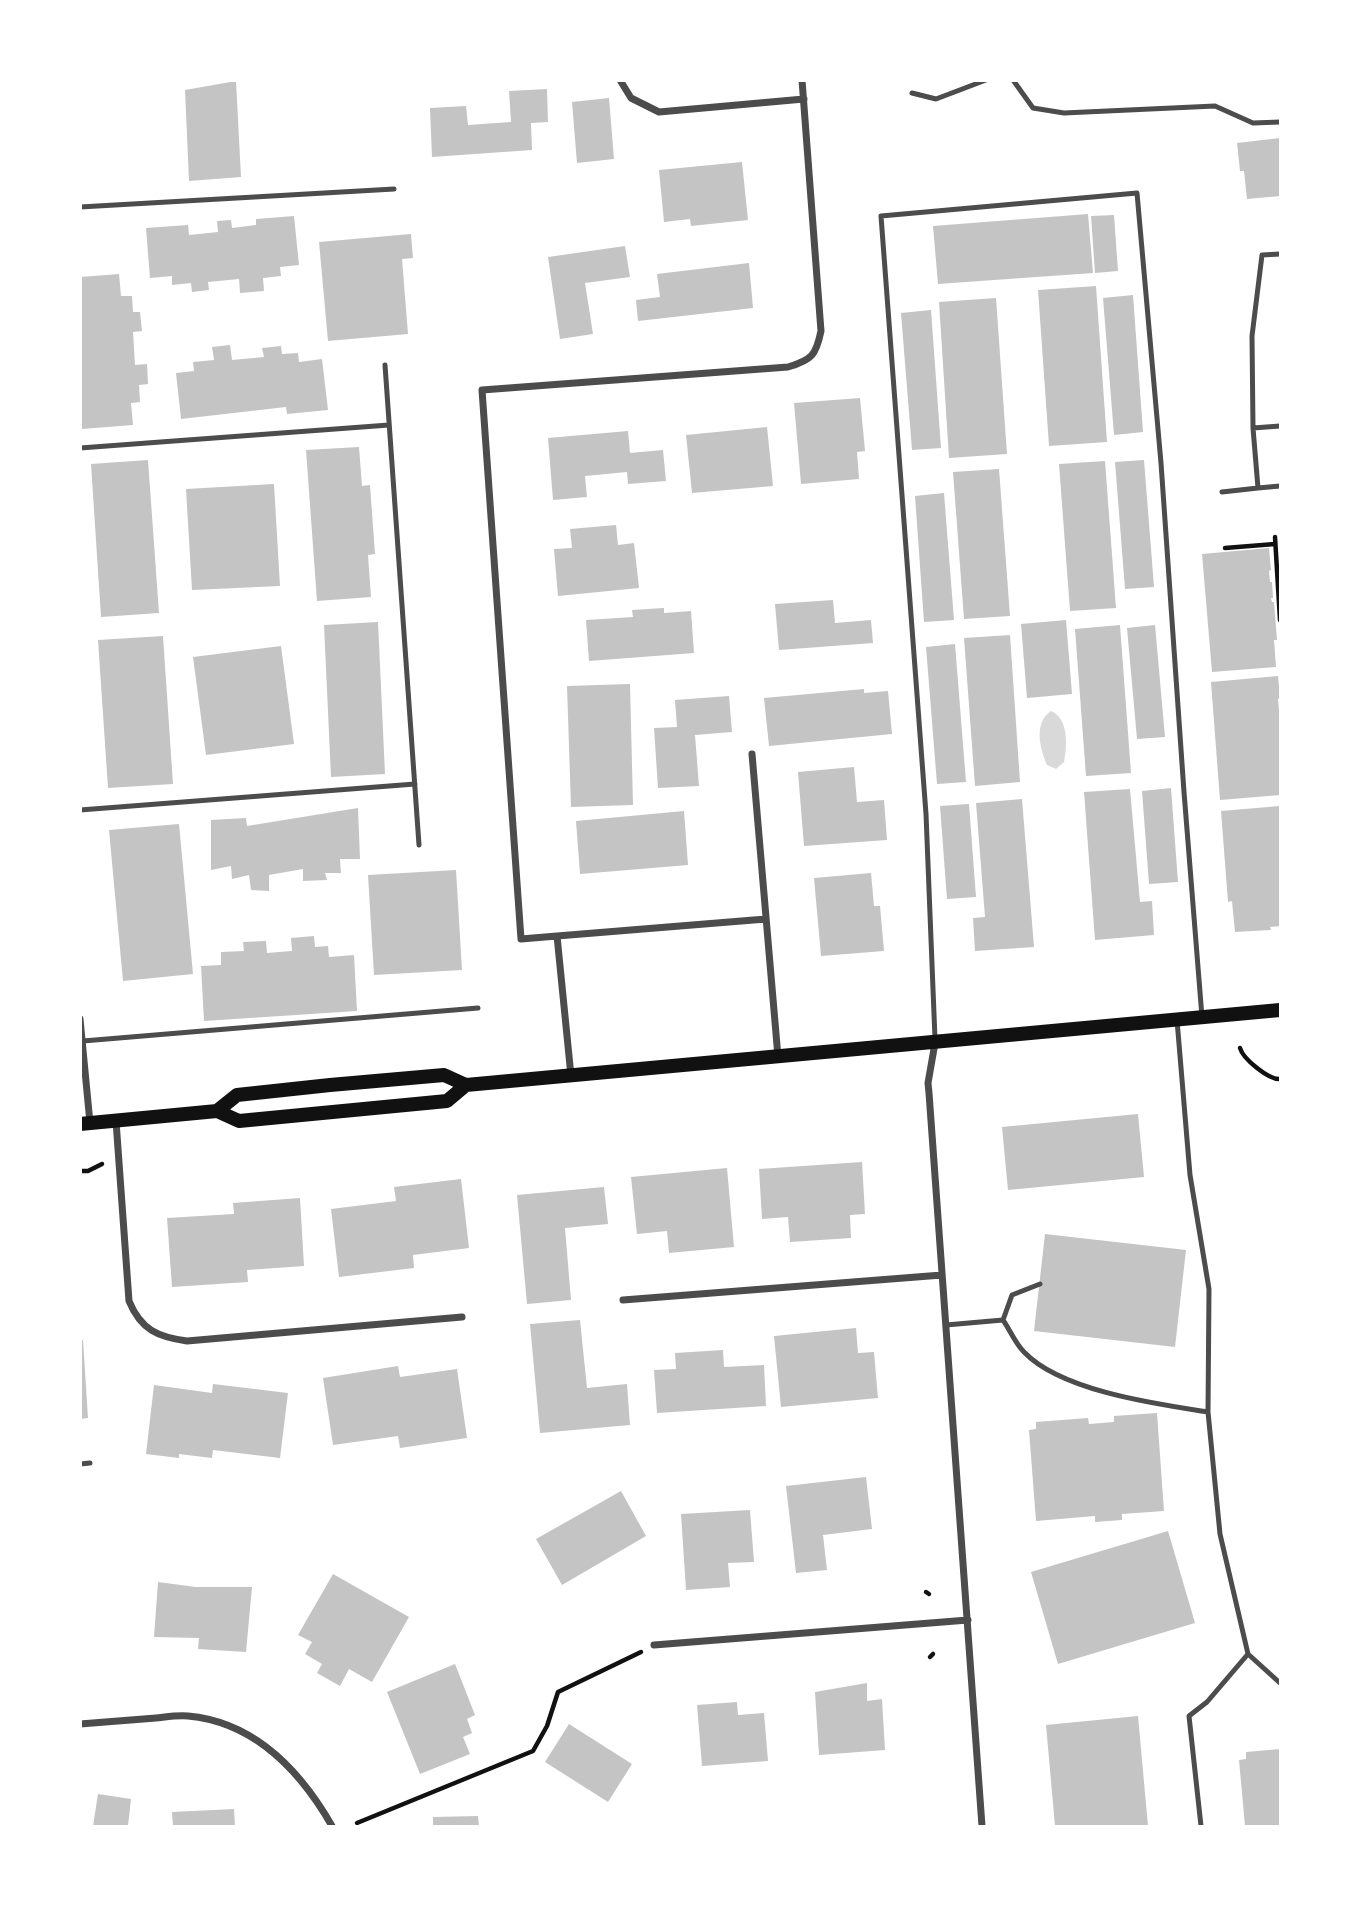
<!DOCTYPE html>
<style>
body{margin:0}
#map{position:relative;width:1361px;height:1907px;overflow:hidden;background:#fff;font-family:"Exo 2",sans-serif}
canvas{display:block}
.frame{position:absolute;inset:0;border:82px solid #fff;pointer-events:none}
</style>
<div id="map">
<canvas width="1361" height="1907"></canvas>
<div class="frame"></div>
</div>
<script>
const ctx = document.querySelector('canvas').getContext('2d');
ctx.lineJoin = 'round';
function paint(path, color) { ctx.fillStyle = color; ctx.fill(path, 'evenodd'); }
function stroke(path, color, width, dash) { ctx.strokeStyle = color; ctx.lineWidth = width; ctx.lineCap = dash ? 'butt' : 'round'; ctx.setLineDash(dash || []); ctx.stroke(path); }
paint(new Path2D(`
 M 1051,711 C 1069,719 1067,745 1064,762 L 1056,769 L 1047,765 C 1040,749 1033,723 1051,711 Z`), '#d9d9d9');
paint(new Path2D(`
 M 236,81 L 241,177 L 189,181 L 185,90 Z
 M 547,89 L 548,122 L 531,123 L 532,150 L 432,157 L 430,108 L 466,106 L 468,125 L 511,122 L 509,91 Z
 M 609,98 L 614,159 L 577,163 L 572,102 Z
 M 1280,138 L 1280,196 L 1247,199 L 1244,171 L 1240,171 L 1237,143 Z
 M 742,162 L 748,220 L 691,226 L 690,219 L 664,222 L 659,170 Z
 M 1088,214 L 1093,273 L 938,284 L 933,226 Z
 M 1114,215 L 1118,271 L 1095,273 L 1091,216 Z
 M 294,216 L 299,265 L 280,267 L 281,276 L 263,278 L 264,291 L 240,293 L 239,279 L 208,282 L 209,290 L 192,292 L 191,283 L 172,285 L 172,276 L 150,278 L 146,228 L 188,225 L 189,235 L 218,232 L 217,221 L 231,220 L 232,228 L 256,225 L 256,219 Z
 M 411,234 L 413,258 L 402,259 L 408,334 L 328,341 L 319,242 Z
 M 625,246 L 630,277 L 585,283 L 593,334 L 560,339 L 548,257 Z
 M 749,263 L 753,308 L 638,321 L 636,300 L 660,297 L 657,274 Z
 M 119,274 L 121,296 L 132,296 L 133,312 L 140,312 L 142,331 L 133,332 L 135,365 L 147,364 L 148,384 L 139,385 L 140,402 L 131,403 L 133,425 L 82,429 L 80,404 L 80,277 Z
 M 1096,286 L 1107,442 L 1049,446 L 1038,290 Z
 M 1133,295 L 1143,432 L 1114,435 L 1103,298 Z
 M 996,298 L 1007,454 L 949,458 L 939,302 Z
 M 931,310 L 941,448 L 912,450 L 901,313 Z
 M 230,345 L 232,360 L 264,357 L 262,348 L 281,346 L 282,354 L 298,353 L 299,362 L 322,359 L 328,410 L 287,414 L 286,407 L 181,419 L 176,373 L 194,371 L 193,362 L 214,360 L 212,347 Z
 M 860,398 L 865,451 L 857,452 L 859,479 L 801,484 L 794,403 Z
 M 767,427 L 773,486 L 692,493 L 686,435 Z
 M 628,431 L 630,453 L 663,450 L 666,481 L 628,484 L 627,472 L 585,476 L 587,497 L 553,500 L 548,438 Z
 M 359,447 L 362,486 L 370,485 L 375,554 L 368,555 L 371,597 L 317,601 L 306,450 Z
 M 148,460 L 159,613 L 101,617 L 91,464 Z
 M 1144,460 L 1154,587 L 1125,589 L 1115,462 Z
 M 1105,461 L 1116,608 L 1070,611 L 1059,464 Z
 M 999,469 L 1010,616 L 964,619 L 953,472 Z
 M 274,484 L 280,586 L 192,590 L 186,489 Z
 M 944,493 L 954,620 L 924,622 L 915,496 Z
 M 616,525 L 618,545 L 634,543 L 639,588 L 558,596 L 554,549 L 572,548 L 570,529 Z
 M 1269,548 L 1271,570 L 1269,571 L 1270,582 L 1272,582 L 1273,598 L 1271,598 L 1272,602 L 1274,602 L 1277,640 L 1274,640 L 1276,667 L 1212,672 L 1202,554 Z
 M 833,600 L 835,623 L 871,620 L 873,643 L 779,650 L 775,604 Z
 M 664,608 L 664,613 L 691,611 L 694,653 L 589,661 L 586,620 L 633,617 L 632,610 Z
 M 1066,620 L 1072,694 L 1027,698 L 1021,624 Z
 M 378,622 L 385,774 L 331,777 L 324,625 Z
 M 1120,625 L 1131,773 L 1086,776 L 1075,629 Z
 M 1155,625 L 1165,737 L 1137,739 L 1127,628 Z
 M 1010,635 L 1020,782 L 975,786 L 964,638 Z
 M 163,636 L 173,784 L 108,788 L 98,640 Z
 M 955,644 L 966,782 L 937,784 L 926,647 Z
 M 281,646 L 294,744 L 206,755 L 193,657 Z
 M 1278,676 L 1280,698 L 1278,699 L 1279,710 L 1280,710 L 1280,795 L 1220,800 L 1211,682 Z
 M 630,684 L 633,805 L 571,807 L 567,686 Z
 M 864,689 L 864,693 L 888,691 L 892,734 L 769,746 L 764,698 Z
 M 729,696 L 732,732 L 695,735 L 699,786 L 658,788 L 654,728 L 677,727 L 675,700 Z
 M 854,767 L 857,802 L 884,800 L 887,840 L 804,846 L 798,772 Z
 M 1171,788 L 1178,882 L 1149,884 L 1142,791 Z
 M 1130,789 L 1140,902 L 1152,901 L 1154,935 L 1095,940 L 1084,792 Z
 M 1022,799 L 1034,947 L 975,951 L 973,918 L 985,917 L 976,803 Z
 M 969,804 L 976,897 L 947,899 L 940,806 Z
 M 1280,806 L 1280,926 L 1270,927 L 1271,930 L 1235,932 L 1232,901 L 1228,902 L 1221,811 Z
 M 358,808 L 360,859 L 340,859 L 341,873 L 325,873 L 327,880 L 303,881 L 303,869 L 269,875 L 269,891 L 251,890 L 249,875 L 232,879 L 231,866 L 211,870 L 211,820 L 246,818 L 247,826 Z
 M 684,811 L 688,865 L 580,874 L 576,821 Z
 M 179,824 L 193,974 L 123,981 L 109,830 Z
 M 456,870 L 462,970 L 374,975 L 368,875 Z
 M 871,873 L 874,906 L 880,906 L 884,951 L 821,956 L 814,878 Z
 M 314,936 L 315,947 L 328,946 L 329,957 L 354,955 L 357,1011 L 204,1021 L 201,966 L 221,965 L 221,952 L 244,951 L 243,942 L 266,941 L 267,953 L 292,951 L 291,938 Z
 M 1138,1114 L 1144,1177 L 1008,1190 L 1002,1127 Z
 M 862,1162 L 865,1214 L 850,1215 L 851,1238 L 790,1242 L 788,1217 L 762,1219 L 759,1169 Z
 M 727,1168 L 734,1247 L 669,1253 L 667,1231 L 637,1234 L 631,1177 Z
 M 461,1179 L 469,1248 L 413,1255 L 414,1268 L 339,1277 L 331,1209 L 396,1201 L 394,1187 Z
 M 604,1187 L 608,1224 L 565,1228 L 571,1300 L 527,1304 L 517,1195 Z
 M 300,1198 L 304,1266 L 247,1270 L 248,1282 L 172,1287 L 167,1218 L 234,1214 L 233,1203 Z
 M 1045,1234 L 1186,1250 L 1175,1347 L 1034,1331 Z
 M 580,1320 L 587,1388 L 627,1384 L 630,1425 L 540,1433 L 530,1324 Z
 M 856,1328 L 858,1353 L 874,1352 L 878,1398 L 781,1407 L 774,1336 Z
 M 80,1340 L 83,1340 L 88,1418 L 80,1419 Z
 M 723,1350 L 724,1367 L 764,1365 L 766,1406 L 657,1413 L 654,1370 L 676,1369 L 675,1353 Z
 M 398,1366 L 400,1377 L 457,1369 L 467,1438 L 400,1448 L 398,1436 L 333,1445 L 323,1378 Z
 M 213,1384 L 288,1393 L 280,1458 L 213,1450 L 212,1458 L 179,1454 L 179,1458 L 146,1454 L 154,1385 L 212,1393 Z
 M 1157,1413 L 1164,1511 L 1122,1514 L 1122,1520 L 1095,1522 L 1095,1516 L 1036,1521 L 1029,1430 L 1036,1429 L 1036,1422 L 1088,1418 L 1089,1424 L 1114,1422 L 1114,1416 Z
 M 866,1477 L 872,1529 L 823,1535 L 827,1570 L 796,1573 L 786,1486 Z
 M 621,1491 L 646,1536 L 562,1585 L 536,1539 Z
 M 750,1510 L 754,1562 L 728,1563 L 730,1587 L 686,1590 L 681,1514 Z
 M 1168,1531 L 1195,1623 L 1058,1664 L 1031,1572 Z
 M 333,1574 L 409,1617 L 372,1682 L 349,1669 L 340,1686 L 317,1673 L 322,1664 L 305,1654 L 312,1642 L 298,1635 Z
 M 158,1582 L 196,1587 L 252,1587 L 246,1652 L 198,1649 L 199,1638 L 154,1637 Z
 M 455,1664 L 475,1715 L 467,1719 L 472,1733 L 463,1737 L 470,1754 L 420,1774 L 387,1692 Z
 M 867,1683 L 867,1701 L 882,1699 L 885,1750 L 819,1755 L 815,1692 Z
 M 737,1702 L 738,1715 L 764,1713 L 768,1761 L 702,1766 L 697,1705 Z
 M 1138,1716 L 1148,1826 L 1055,1826 L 1046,1725 Z
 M 569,1724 L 632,1764 L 608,1802 L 545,1762 Z
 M 1280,1749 L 1280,1826 L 1245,1826 L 1239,1760 L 1246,1759 L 1246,1752 Z
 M 98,1794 L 131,1799 L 128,1826 L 93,1826 Z
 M 234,1809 L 235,1826 L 173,1826 L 172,1812 Z
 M 478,1816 L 479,1826 L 433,1826 L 433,1817 Z`), '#c4c4c4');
stroke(new Path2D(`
 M 1275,537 L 1280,620
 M 1225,548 L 1275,544
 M 1240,1048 C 1243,1059 1269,1080 1280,1079
 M 80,1171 L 88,1171 L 102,1164
 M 926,1592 L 929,1594
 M 930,1657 L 933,1654
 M 357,1823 L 533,1751 L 547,1726 L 558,1692 L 641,1652`), '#111', 4.5);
stroke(new Path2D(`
 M 1013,80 L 1033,108 L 1064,113 L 1215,106 L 1253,123 L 1280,122
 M 912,93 L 936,99 L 986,80
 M 80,207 L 394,189
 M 1280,254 L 1262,255 L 1252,336 L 1253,428 L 1258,488 L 1280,486
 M 385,365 L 419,845
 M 1253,428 L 1280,426
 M 80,448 L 389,425
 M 1222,492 L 1258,488
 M 80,810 L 415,784
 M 1177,1020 L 1190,1175 L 1209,1289 L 1208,1412 L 1220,1534 L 1248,1654 L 1207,1702 L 1189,1716 L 1201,1826
 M 935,1039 L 926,814 L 881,216 L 1137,193 L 1161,463 L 1184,792 L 1202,1017
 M 83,1041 L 478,1008
 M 1040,1284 L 1012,1295 L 1003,1320 C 1010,1330 1015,1343 1024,1352 C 1061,1391 1156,1404 1208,1412
 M 946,1325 L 1003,1320
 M 80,1464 L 90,1463
 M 1248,1654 L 1280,1683`), '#4c4c4c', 5);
stroke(new Path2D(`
 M 620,80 L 631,98 L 659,112 L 804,99
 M 752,754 L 778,1057
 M 557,936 L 766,919
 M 80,1019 L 90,1123
 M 935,1043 L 928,1083 L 929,1093 L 982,1826
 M 571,1076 L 557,936 L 521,939 L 482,390 L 788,367 C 812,360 816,355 821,331 L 802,80
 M 116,1121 L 129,1301 C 141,1330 158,1337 187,1341 L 462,1317
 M 623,1300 L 942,1275
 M 654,1645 L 968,1620
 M 80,1724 C 106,1722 131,1720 156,1718 C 166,1717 178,1715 188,1716 C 255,1722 301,1772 332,1826`), '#4c4c4c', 7);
stroke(new Path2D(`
 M 217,1111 L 237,1095 L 330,1085 L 444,1075 L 466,1085 L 1280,1010
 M 80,1124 L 217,1111 L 239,1121 L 447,1101 L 466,1085`), '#111', 14);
</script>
